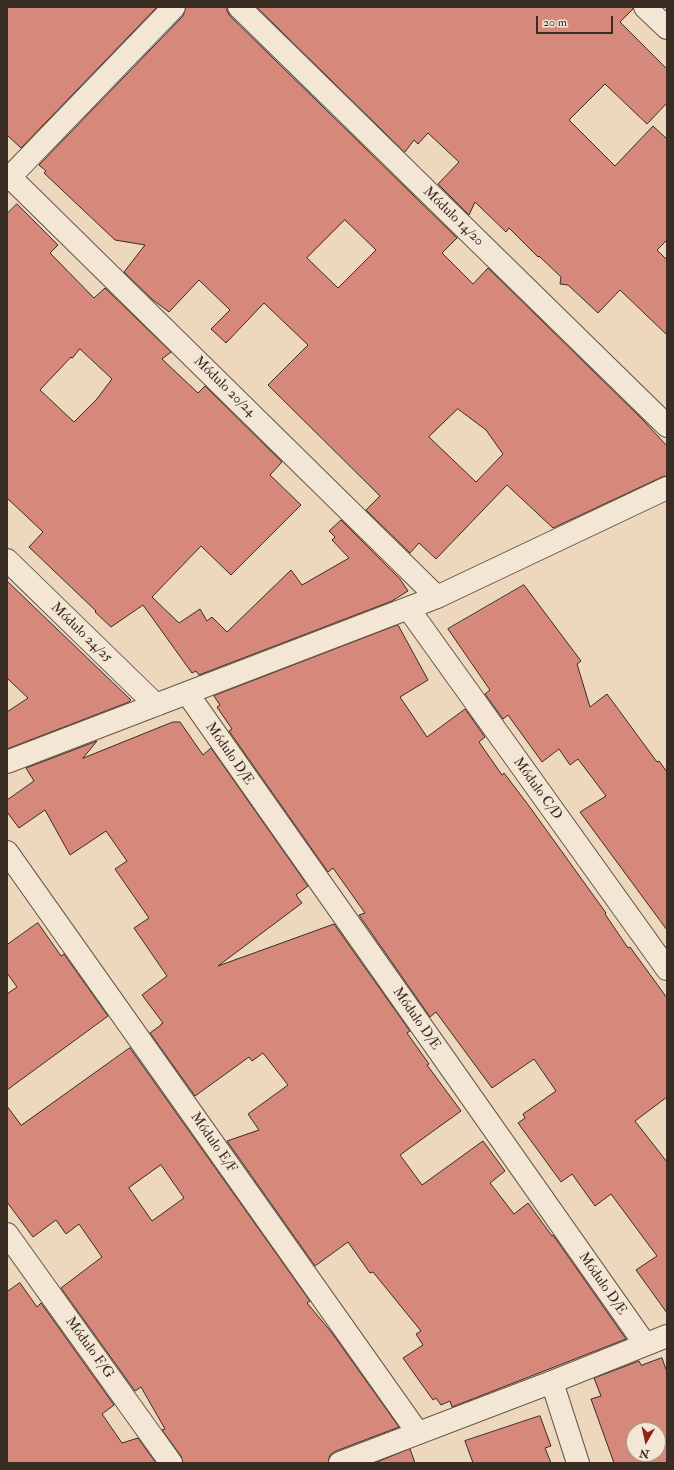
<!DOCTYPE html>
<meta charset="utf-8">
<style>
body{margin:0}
#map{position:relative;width:674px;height:1470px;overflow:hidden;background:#edd8bd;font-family:"IM FELL Double Pica",serif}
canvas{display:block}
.frame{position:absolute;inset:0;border:8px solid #392c23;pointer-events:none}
.north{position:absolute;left:626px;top:1422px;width:40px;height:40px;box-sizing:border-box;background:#f3e6d4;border:1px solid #a99c8d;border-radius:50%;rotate:189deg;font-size:11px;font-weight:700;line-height:16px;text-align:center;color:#392c23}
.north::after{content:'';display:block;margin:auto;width:14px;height:18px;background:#8f2418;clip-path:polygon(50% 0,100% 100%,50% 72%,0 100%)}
.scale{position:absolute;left:536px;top:16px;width:77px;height:18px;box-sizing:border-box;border:2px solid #392c23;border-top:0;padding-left:5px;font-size:12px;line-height:14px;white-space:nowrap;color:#392c23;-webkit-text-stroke:3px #f3e6d4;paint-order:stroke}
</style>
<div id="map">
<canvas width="674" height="1470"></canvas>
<div class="frame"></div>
<div class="north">N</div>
<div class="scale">20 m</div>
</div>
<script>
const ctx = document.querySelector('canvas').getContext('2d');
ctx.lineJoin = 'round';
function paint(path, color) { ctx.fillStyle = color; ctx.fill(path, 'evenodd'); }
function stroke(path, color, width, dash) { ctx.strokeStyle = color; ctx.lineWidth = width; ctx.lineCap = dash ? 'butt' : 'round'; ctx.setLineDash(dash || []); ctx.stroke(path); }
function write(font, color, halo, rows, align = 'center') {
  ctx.font = font + ' "IM FELL Double Pica",serif'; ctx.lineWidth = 4; ctx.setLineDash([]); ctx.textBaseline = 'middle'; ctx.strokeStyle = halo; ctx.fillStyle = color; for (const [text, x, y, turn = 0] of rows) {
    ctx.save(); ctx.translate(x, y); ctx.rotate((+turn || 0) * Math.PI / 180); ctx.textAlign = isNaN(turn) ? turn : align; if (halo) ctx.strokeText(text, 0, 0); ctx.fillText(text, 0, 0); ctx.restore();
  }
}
const building = new Path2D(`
 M 7,7 L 157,7 L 21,148 L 7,135 Z
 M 186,7 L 227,7 L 227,11 L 230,16 L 457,238 L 442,253 L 473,284 L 488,268 L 643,420 L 667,446 L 667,476 L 662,477 L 553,528 L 507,485 L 436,559 L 419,543 L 410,553 L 366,510 L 380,496 L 268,385 L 308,345 L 264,303 L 226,343 L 211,329 L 230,310 L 199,280 L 169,312 L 153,300 L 124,272 L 145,245 L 115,240 L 44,173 L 46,171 L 39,165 L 183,16 ZM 345,220 L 376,250 L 338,288 L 307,258 ZM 458,409 L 486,430 L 503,454 L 476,482 L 429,437 Z
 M 257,7 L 633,7 L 633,9 L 620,22 L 667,69 L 667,103 L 647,124 L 605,84 L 569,120 L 615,166 L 653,126 L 667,139 L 667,240 L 657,250 L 667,260 L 667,335 L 620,290 L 598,313 L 568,285 L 560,284 L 561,277 L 539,256 L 538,257 L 509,228 L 506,232 L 475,202 L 469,215 L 438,184 L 459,162 L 428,133 L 418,144 L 414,140 L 405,152 Z
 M 17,204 L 58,245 L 50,253 L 94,298 L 105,288 L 171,352 L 162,359 L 198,393 L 205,386 L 282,462 L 270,475 L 301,505 L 231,575 L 201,546 L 152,597 L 179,623 L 200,609 L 207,621 L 212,617 L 227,632 L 291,570 L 302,585 L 349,558 L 332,540 L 335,537 L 329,531 L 341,520 L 400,579 L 408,591 L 392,601 L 199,675 L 196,671 L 192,673 L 143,605 L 111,627 L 95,612 L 96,611 L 29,547 L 43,532 L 7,498 L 7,214 ZM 80,349 L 112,379 L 96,400 L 74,422 L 40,390 L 71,357 L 72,358 Z
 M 7,581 L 131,700 L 129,702 L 7,749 L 7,712 L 28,698 L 7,678 Z
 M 524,585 L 581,661 L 577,664 L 590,707 L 607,694 L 657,762 L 659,761 L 667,772 L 667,930 L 580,812 L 606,796 L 578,759 L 570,765 L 559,749 L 542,762 L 508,715 L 503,719 L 485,694 L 490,690 L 448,629 Z
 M 398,625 L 428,680 L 400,697 L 427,737 L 465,709 L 485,737 L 479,742 L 502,775 L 504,773 L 529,806 L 606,913 L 605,914 L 628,948 L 630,947 L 667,998 L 667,1097 L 635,1121 L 667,1162 L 667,1313 L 636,1270 L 657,1256 L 611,1194 L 595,1206 L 572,1174 L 561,1182 L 518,1123 L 525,1118 L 523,1114 L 556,1091 L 534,1059 L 492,1088 L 436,1012 L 430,1017 L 359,915 L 365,913 L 333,868 L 328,872 L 229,731 L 232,729 L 217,707 L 220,705 L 214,696 Z
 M 173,722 L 180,722 L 203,755 L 211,748 L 308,886 L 296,895 L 302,903 L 218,966 L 334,924 L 410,1031 L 407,1033 L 429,1064 L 427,1065 L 461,1111 L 400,1155 L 422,1185 L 483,1141 L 505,1171 L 490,1183 L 514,1214 L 528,1203 L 552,1236 L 553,1235 L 626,1339 L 452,1407 L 450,1401 L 441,1405 L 436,1398 L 433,1400 L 403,1358 L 423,1345 L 416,1334 L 421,1331 L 373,1272 L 370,1273 L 348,1242 L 315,1266 L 227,1141 L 259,1130 L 248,1114 L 288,1085 L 263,1053 L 252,1061 L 249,1057 L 195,1096 L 150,1033 L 161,1025 L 161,1024 L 163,1023 L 142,995 L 167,976 L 134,928 L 149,918 L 115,869 L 127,861 L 106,831 L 70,855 L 45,810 L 19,828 L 7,812 L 7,800 L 34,781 L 26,768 L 97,741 L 83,758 Z
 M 38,923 L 61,956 L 64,954 L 108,1016 L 7,1090 L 7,994 L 17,987 L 7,973 L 7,945 Z
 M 130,1048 L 310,1301 L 307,1303 L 332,1333 L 399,1427 L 336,1451 L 330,1455 L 328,1463 L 183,1463 L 181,1456 L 162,1430 L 165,1429 L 141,1387 L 135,1391 L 61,1288 L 102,1257 L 79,1224 L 66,1234 L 56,1220 L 33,1237 L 7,1202 L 7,1106 L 21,1125 ZM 161,1165 L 184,1198 L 152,1221 L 129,1188 Z
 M 20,1283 L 37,1307 L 41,1303 L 114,1405 L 102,1414 L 122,1443 L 138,1438 L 156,1463 L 7,1463 L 7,1292 Z
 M 662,1358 L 667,1372 L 667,1463 L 614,1463 L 591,1399 L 601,1396 L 594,1378 L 639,1361 L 641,1365 ZM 634,1430 L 658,1430 L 658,1454 L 634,1454 Z
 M 540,1416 L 551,1446 L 545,1448 L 551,1463 L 473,1463 L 465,1441 Z
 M 410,1449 L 415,1463 L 375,1463 Z`);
paint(building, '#d6897b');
stroke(building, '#392c23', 1);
const street = new Path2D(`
 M 239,7 L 667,426
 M 645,7 L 667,28
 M 7,174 L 437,597
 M 7,180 L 174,7
 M 7,560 L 156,705
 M 408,608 L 667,969
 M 187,693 L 645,1344
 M 7,762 L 437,597 L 667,488
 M 7,852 L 418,1433
 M 7,1234 L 171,1463
 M 552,1382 L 578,1463
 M 340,1463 L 552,1382 L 667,1336`);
stroke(street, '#66574a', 24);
stroke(street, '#f3e6d4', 22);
write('14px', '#392c23', '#f3e6d4', [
 ["Módulo 14/20",453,217,44],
 ["Módulo 20/24",224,387,44],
 ["Módulo 24/25",81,633,44],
 ["Módulo D/E",229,754,55],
 ["Módulo C/D",537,789,54],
 ["Módulo D/E",416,1019,55],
 ["Módulo E/F",213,1143,55],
 ["Módulo D/E",602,1284,55],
 ["Módulo F/G",89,1348,54]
]);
</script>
